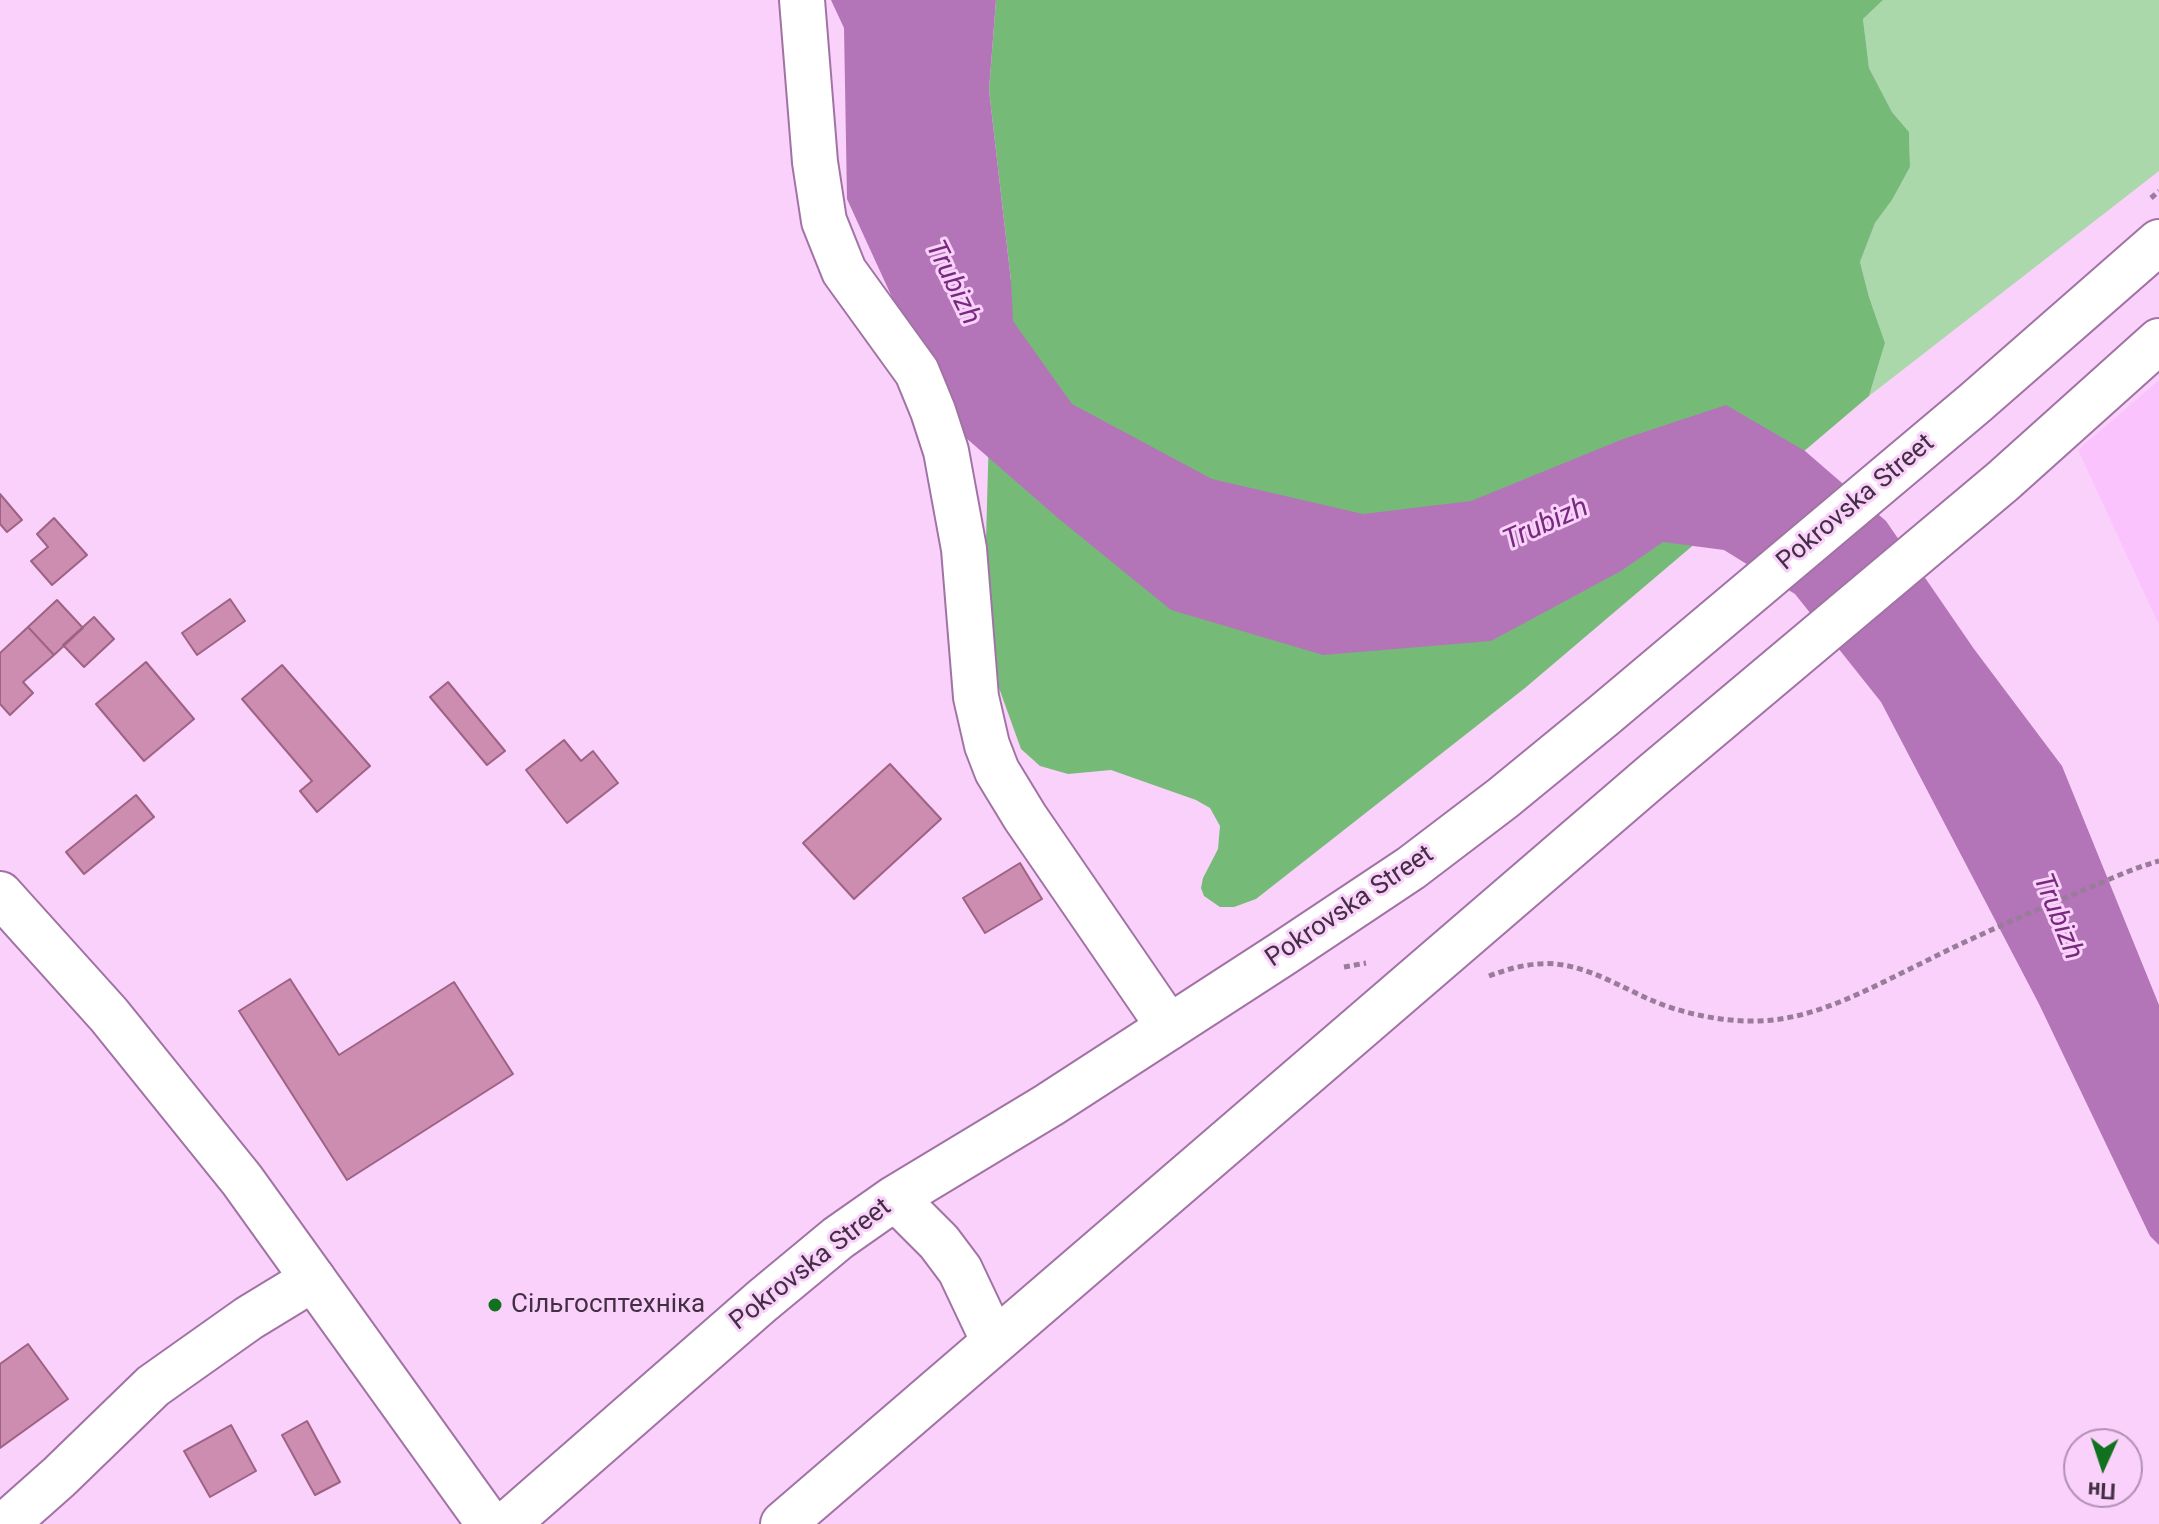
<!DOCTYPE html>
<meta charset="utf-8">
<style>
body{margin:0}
#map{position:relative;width:2159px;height:1524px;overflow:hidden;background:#fad1fb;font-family:Roboto,sans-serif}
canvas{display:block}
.north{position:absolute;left:2063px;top:1428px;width:80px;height:80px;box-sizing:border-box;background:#fad1fb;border:2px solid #b190b2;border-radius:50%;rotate:183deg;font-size:22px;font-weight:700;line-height:32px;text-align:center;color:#432f44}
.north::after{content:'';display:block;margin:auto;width:28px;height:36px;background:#10711f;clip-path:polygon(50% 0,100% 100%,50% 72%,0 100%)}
</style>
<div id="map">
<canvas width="2159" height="1524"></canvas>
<div class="north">Пн</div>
</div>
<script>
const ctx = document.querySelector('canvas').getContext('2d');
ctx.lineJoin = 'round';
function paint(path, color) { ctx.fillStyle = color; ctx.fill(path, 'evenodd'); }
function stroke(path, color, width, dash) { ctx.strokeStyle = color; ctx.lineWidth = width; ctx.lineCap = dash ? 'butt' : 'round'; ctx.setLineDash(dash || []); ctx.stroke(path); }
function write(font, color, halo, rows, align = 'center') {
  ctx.font = font + ' Roboto,sans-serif'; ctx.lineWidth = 6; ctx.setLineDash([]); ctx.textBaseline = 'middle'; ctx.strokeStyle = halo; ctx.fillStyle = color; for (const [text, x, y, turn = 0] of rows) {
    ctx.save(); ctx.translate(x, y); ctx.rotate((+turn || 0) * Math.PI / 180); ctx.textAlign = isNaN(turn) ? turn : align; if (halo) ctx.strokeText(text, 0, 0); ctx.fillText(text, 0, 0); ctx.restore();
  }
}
paint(new Path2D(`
 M 2159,380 L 2159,625 L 2078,450 Z`), '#fbc3fe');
paint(new Path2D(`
 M 1883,0 L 2159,0 L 2159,171 L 1869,396 L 1885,343 L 1869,297 L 1860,262 L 1875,223 L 1892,200 L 1910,167 L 1909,132 L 1892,112 L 1869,68 L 1863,19 Z`), '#abd8aa');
paint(new Path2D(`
 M 996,0 L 1883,0 L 1863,19 L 1869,68 L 1892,112 L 1909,132 L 1910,167 L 1892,200 L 1875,223 L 1860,262 L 1869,297 L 1885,343 L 1869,396 L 1525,688 L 1256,899 L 1234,907 L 1220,907 L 1204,896 L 1201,888 L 1203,878 L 1218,849 L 1220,826 L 1210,808 L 1196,800 L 1111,770 L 1068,774 L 1040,766 L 1021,749 L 999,688 L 986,540 L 989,432 L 1011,281 L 989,90 Z`), '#75bb77');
paint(new Path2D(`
 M 831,0 L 996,0 L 989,90 L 1011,281 L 1013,321 L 1072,404 L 1212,479 L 1363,514 L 1471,501 L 1623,439 L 1726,405 L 1805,451 L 1886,521 L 1974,649 L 2062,766 L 2159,1005 L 2159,1245 L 2150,1236 L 2039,1004 L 1881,702 L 1795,594 L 1724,550 L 1663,542 L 1621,571 L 1491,641 L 1323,655 L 1171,610 L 1059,519 L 950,424 L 847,199 L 844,28 Z`), '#b475b8');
const building = new Path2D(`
 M 0,494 L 22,520 L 7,532 L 0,524 Z
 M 54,518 L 87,555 L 52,585 L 31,561 L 48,547 L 37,534 Z
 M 230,599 L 245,621 L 197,655 L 182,633 Z
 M 57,600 L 83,628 L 54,655 L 28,627 Z
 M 94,617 L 114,639 L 84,667 L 63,645 Z
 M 28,627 L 54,655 L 23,682 L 33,693 L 10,715 L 0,704 L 0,653 Z
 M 146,662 L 194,719 L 144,761 L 96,704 Z
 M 282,665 L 370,766 L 317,812 L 300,791 L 312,781 L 242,699 Z
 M 448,682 L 505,751 L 487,765 L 430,697 Z
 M 564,740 L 581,761 L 593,751 L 618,783 L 567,823 L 526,770 Z
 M 890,764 L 941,819 L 854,899 L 803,843 Z
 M 136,795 L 154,817 L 84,874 L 66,852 Z
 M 1020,863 L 1042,899 L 985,933 L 963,898 Z
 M 290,979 L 339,1055 L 454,982 L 513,1074 L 347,1180 L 239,1011 Z
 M 28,1344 L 68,1399 L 0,1448 L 0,1364 Z
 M 307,1421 L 340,1482 L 315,1495 L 282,1435 Z
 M 231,1425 L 256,1471 L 210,1497 L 184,1451 Z`);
paint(building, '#cc8db1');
stroke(building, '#9d6284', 2);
const minor = new Path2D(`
 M 802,0 L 815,162 L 824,221 L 844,271 L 917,372 L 933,411 L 946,451 L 964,549 L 976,697 L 987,745 L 997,771 L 1025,817 L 1169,1027
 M 6,1524 L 59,1477 L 153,1386 L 249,1318 L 313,1279`);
const major = new Path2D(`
 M 0,894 L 109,1015 L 242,1180 L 489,1524
 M 895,1198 L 939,1242 L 960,1270 L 994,1342
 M 507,1524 L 762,1301 L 838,1238 L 895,1198 L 1049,1105 L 1282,954 L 1411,868 L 1503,798 L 1603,716 L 1975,403 L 2159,242
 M 783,1524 L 1652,776 L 2003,481 L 2159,341`);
stroke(minor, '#a173a4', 48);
stroke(major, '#a173a4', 48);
stroke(new Path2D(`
 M 2151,198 L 2159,191
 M 1344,967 L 1366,963
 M 1489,976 C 1510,968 1533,962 1555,964 C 1589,967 1621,987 1651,1000 C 1683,1014 1724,1022 1759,1021 C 1818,1019 1872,987 1924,962 C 1973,937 2023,916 2074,894 C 2102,883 2130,869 2159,861`), '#997b9a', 5, [6, 4]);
stroke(minor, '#fff', 44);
stroke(major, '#fff', 44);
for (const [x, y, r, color] of [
 [495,1305,8,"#10711f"]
]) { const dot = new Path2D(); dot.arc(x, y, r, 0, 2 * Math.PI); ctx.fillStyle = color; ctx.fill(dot); stroke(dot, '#fad1fb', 3); }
write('26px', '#432f44', '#fad1fb', [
 ["Pokrovska Street",1856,503,-40],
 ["Pokrovska Street",1350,907,-34],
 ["Pokrovska Street",811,1265,-38]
]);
write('26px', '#432f44', '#fad1fb', [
 ["Сільгосптехніка",511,1305]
], 'left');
write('italic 28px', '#772a7d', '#fad1fb', [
 ["Trubizh",952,283,64],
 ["Trubizh",1546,525,-24],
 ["Trubizh",2057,917,68]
]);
</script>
